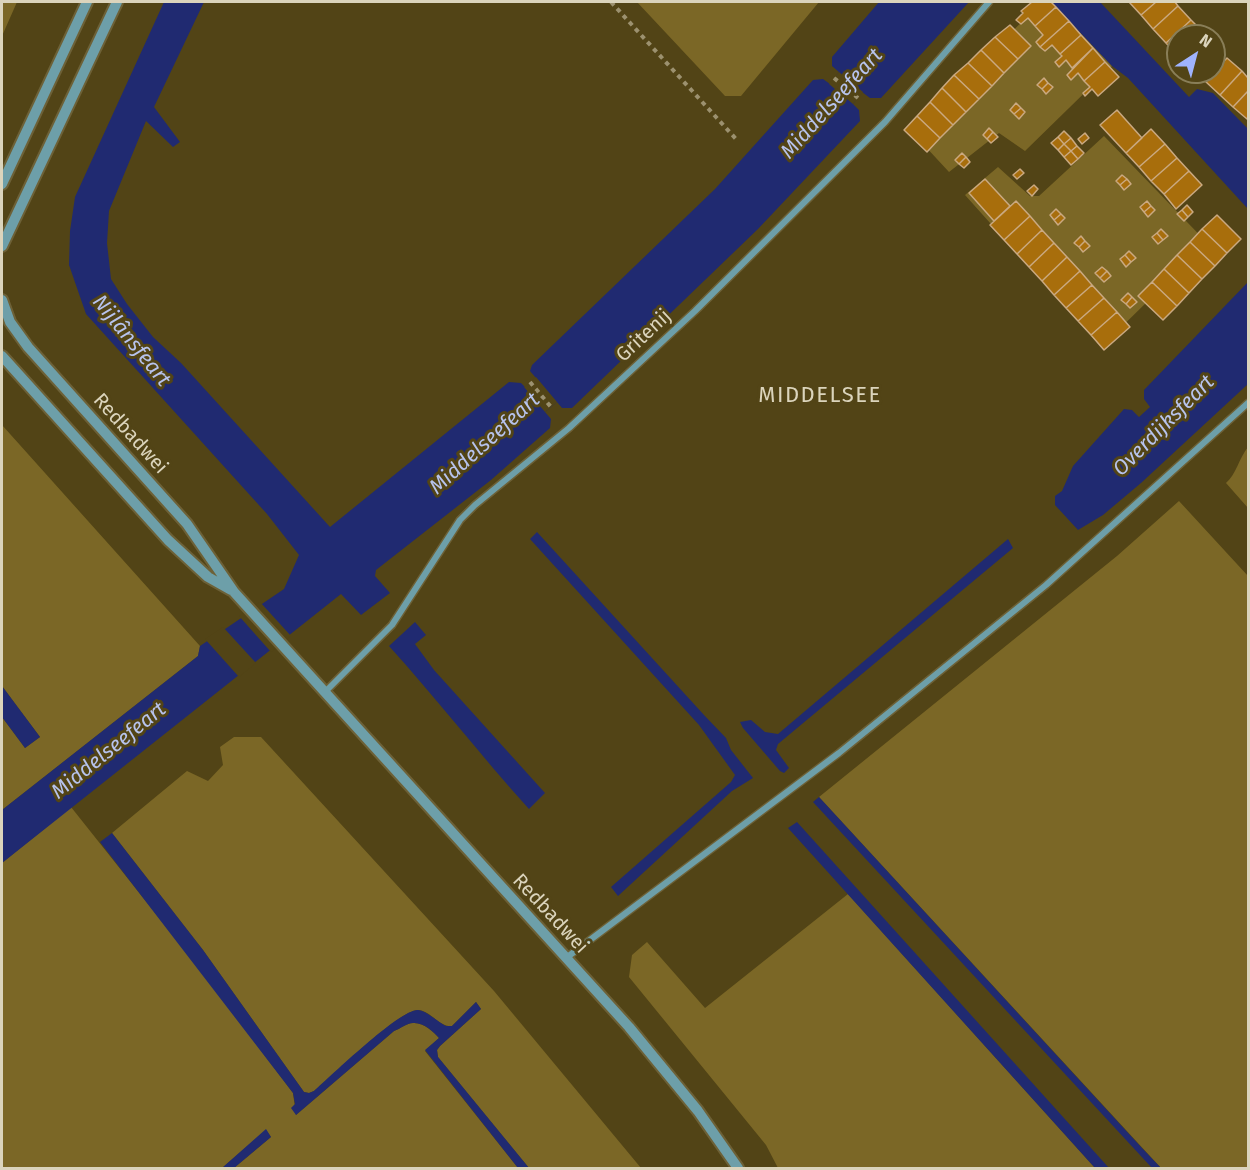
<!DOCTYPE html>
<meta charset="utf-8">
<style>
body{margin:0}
#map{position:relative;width:1250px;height:1170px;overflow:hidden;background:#524416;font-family:"Fira Sans",sans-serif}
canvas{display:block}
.frame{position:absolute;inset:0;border:3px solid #dbd4bc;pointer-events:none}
.north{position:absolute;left:1166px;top:24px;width:60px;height:60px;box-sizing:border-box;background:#524416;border:2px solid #897e58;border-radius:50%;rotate:36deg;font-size:16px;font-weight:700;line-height:24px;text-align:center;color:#dbd4bc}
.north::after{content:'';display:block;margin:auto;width:21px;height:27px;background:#9fb3fd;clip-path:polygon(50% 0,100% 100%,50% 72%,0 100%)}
</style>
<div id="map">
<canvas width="1250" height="1170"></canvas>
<div class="frame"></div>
<div class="north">N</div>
</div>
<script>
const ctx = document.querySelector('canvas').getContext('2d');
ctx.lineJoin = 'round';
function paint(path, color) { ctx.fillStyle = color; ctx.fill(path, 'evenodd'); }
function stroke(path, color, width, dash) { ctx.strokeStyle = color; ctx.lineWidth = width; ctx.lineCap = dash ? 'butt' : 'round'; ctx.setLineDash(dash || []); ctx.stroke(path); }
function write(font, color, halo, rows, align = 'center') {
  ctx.font = font + ' "Fira Sans",sans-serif'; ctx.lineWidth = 6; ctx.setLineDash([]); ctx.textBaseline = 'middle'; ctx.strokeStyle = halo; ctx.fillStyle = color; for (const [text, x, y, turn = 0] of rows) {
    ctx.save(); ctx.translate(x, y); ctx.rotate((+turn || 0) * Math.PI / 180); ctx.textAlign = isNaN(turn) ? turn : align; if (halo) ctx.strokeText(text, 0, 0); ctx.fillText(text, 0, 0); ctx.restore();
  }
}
paint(new Path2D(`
 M 2,2 L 17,2 L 2,36 Z
 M 637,2 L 819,2 L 741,96 L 725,96 Z
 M 1042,2 L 1051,2 L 1112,66 L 1025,151 L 999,133 L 949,172 L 911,131 Z
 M 1104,136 L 1216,252 L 1149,300 L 1101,347 L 965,195 L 998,167 L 1030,196 L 1039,196 Z
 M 2,425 L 200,646 L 198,656 L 2,810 L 2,717 L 25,748 L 40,737 L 2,686 Z
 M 1248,447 L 1248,508 L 1226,483 C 1236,475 1239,458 1248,447 Z
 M 1179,501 L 1248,576 L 1248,1168 L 1161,1168 L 819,797 L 1117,556 Z
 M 234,737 L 261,737 L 494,991 L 641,1168 L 529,1168 L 438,1057 L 437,1050 L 440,1046 L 481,1009 L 476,1002 L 452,1026 C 439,1027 432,1012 419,1010 C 402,1007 331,1077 314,1091 L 309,1093 L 304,1092 L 203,950 L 112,833 L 187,771 L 208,781 L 223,765 L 220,747 Z
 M 71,807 L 195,963 L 293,1093 L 296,1115 L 394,1031 C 400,1029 407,1023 413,1023 C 423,1022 434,1032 439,1038 L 425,1051 L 518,1168 L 234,1168 L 271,1137 L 266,1130 L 222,1168 L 2,1168 L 2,863 Z
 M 848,894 L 1095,1168 L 778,1168 L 766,1145 L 629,977 L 632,955 L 647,942 L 705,1008 Z`), '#7b6726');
paint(new Path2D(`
 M 164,2 L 204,2 L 154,107 L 180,142 L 173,147 L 146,121 L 109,211 L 107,243 L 111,279 L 127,304 L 153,337 L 181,363 L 330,527 L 509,382 L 521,383 L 525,387 L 536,378 L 530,371 L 532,365 L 715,189 L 813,80 L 823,79 L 830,84 L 839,72 L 832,66 L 832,57 L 879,2 L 969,2 L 881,98 L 870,98 L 862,92 L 853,104 L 859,110 L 860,121 L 758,229 L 572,408 L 562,408 L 557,402 L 545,412 L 551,419 L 550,428 L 491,480 L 376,570 L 375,576 L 390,593 L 361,615 L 341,594 L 2,863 L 2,810 L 198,656 L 200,646 L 284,589 L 299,555 L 267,514 L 86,314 L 69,265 L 70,231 L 75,197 Z
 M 1051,2 L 1100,2 L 1189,97 L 1197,89 L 1213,93 L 1248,129 L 1248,209 L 1128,78 L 1112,66 Z
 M 1248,282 L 1248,384 L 1141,483 L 1103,515 L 1078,530 L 1055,505 L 1055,496 L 1062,491 L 1073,466 L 1124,409 L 1132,410 L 1139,417 L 1150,407 L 1144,399 L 1144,390 Z
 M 537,532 L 704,715 L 726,738 L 731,750 L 753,778 L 732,791 L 618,896 L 611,887 L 731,782 L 735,775 L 699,725 L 530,539 Z
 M 1008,539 L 1013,548 L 778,744 L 776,750 L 789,768 L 784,773 L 780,771 L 743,728 L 740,722 L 751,720 L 765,732 L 778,734 Z
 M 415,622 L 426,635 L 415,644 L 434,670 L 545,793 L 529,809 C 481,756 437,699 389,646 Z
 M 2,686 L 40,737 L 25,748 L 2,717 Z
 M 819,797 L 1141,1147 L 1161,1168 L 1152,1168 L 813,802 Z
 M 797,822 L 1109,1168 L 1110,1168 L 1095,1168 L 788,828 Z
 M 112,833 L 203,950 L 304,1092 L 309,1093 L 314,1091 C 331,1076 400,1009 418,1010 C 427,1011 438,1022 446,1026 L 452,1026 L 476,1002 L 481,1009 L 440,1046 L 437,1050 L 438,1057 L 529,1168 L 518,1168 L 425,1050 L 439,1038 C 433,1031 423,1022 413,1023 C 407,1023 400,1029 394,1031 L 296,1115 L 291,1108 L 295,1104 L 293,1093 L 100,842 Z
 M 266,1129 L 271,1137 L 234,1168 L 222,1168 Z`), '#202a71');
paint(new Path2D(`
 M 839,72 L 863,92 L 853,104 L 829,84 Z
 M 536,377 L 557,402 L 545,412 L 524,387 Z
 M 260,602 L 291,636 L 271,652 L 239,616 Z
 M 223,627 L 256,663 L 239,677 L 205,639 Z`), '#524416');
const building = new Path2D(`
 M 1032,2 L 1051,2 L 1056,7 L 1035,26 L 1028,18 L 1021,24 L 1016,20 L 1023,13 L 1021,11 Z
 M 1129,2 L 1156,2 L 1141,15 Z
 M 1156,2 L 1175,2 L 1178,6 L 1153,29 L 1141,15 Z
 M 1178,6 L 1191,20 L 1166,43 L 1153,29 Z
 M 1056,7 L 1069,21 L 1040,47 L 1036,42 L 1043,35 L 1035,26 Z
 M 1191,20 L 1205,34 L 1178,36 L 1178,56 L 1166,43 Z
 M 1069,21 L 1081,35 L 1060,54 L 1052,45 L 1045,51 L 1040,47 Z
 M 1010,25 L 1031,46 L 1018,59 L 995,37 Z
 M 1081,35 L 1093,48 L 1072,68 L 1066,60 L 1059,67 L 1055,62 L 1062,56 L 1060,54 Z
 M 995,37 L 1018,59 L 1004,73 L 981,50 Z
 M 1093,48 L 1105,62 L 1084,81 L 1078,73 L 1071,80 L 1067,75 Z
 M 981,50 L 1004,73 L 992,86 L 968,63 Z
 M 1227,58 L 1242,71 L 1220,95 L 1205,81 Z
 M 1105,62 L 1119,77 L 1098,96 L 1092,89 L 1085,96 L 1083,93 L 1090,87 L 1084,81 Z
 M 968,63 L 992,86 L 979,99 L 954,75 Z
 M 1242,71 L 1248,78 L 1248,91 L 1233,107 L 1220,95 Z
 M 954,75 L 979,99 L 966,112 L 942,88 Z
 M 1044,78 L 1048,83 L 1042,89 L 1037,85 Z
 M 1048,83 L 1053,87 L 1046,94 L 1042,89 Z
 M 942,88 L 966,112 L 953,125 L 930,102 Z
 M 1248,91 L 1248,117 L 1247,119 L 1233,107 Z
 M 930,102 L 953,125 L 940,138 L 917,116 Z
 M 1016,103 L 1021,108 L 1014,114 L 1010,110 Z
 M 1021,108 L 1025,112 L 1019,119 L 1014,114 Z
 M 1117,110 L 1142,138 L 1126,153 L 1100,125 Z
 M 917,116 L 940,138 L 927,152 L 904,130 Z
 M 989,128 L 993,132 L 987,139 L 983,135 Z
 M 1151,129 L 1165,144 L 1139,167 L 1126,153 Z
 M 1064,131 L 1071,138 L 1064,144 L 1058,137 Z
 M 993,132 L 998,137 L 991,143 L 987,139 Z
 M 1085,133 L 1089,138 L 1082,144 L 1078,139 Z
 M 1058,137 L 1064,144 L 1058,150 L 1051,143 Z
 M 1071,138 L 1077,146 L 1071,151 L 1064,144 Z
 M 1064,144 L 1071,151 L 1064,157 L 1058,150 Z
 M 1165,144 L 1177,158 L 1151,181 L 1139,167 Z
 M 1077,146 L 1084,153 L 1078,159 L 1071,151 Z
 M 1071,151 L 1078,159 L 1071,165 L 1064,157 Z
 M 962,153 L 966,157 L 959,164 L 955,160 Z
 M 966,157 L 970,162 L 964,168 L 959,164 Z
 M 1177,158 L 1189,171 L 1164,194 L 1151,181 Z
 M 1020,169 L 1024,173 L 1017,179 L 1013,175 Z
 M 1189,171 L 1202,185 L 1176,209 L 1164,194 Z
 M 1122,175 L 1127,179 L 1120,185 L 1116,181 Z
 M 985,179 L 1010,206 L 994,221 L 969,193 Z
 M 1127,179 L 1131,184 L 1124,190 L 1120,185 Z
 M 1034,185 L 1038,189 L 1032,196 L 1027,191 Z
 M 1016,201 L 1030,216 L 1004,240 L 990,225 Z
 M 1147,201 L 1151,206 L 1144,212 L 1140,207 Z
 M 1187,205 L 1193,212 L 1188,217 L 1182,210 Z
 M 1151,206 L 1155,210 L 1148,217 L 1144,212 Z
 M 1056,209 L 1061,214 L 1054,220 L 1050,215 Z
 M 1182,210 L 1188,217 L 1184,221 L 1177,214 Z
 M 1061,214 L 1065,218 L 1058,225 L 1054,220 Z
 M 1217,215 L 1241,239 L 1227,253 L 1202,229 Z
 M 1030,216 L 1042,230 L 1017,254 L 1004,240 Z
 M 1161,229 L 1168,236 L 1163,240 L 1157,233 Z
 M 1202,229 L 1227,253 L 1215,266 L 1190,242 Z
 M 1042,230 L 1054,243 L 1029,267 L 1017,254 Z
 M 1157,233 L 1163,240 L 1158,244 L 1152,237 Z
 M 1081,236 L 1085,241 L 1079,247 L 1074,243 Z
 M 1085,241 L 1090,246 L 1083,252 L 1079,247 Z
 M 1190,242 L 1215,266 L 1202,279 L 1177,255 Z
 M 1054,243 L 1067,257 L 1042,281 L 1029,267 Z
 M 1129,251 L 1136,258 L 1131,262 L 1125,255 Z
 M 1125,255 L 1131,262 L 1126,267 L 1120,259 Z
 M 1177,255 L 1202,279 L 1189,293 L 1164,269 Z
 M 1067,257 L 1080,271 L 1054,295 L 1042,281 Z
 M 1102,267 L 1107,271 L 1100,278 L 1095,273 Z
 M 1164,269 L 1189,293 L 1177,306 L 1152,282 Z
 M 1080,271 L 1092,285 L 1066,308 L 1054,295 Z
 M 1107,271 L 1111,276 L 1104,282 L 1100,278 Z
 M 1152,282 L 1177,306 L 1163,320 L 1138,296 Z
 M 1092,285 L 1104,298 L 1078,321 L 1066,308 Z
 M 1128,293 L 1132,297 L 1126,304 L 1121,300 Z
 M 1132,297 L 1137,302 L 1130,308 L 1126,304 Z
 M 1104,298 L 1117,312 L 1091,335 L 1078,321 Z
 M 1117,312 L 1130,327 L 1104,350 L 1091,335 Z`);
paint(building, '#a86e0c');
stroke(building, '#caa981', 1.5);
const minor = new Path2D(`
 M 325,692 L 392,625 L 460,520 L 475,505 L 569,428 L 695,311 L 885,122 L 989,2
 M 566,958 L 839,753 L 1046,585 L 1248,403`);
const tertiary = new Path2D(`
 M 2,184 L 87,2
 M 2,246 L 117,2
 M 2,300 L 10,322 L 28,347 L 187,524 L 234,592 L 629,1027 L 698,1111 L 738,1168
 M 2,356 L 168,540 L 208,577 L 231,590`);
stroke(minor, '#6d6137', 9);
stroke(tertiary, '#6d6137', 14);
stroke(new Path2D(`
 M 611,2 L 736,139
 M 834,78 L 858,98
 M 530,382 L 551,407`), '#9c916f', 4, [4.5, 4.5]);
stroke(minor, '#6d9fa9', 6);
stroke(tertiary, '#6d9fa9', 10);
write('20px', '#dbd4bc', '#524416', [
 ["Gritenij",644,336,-43],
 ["Redbadwei",130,434,48],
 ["Redbadwei",550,914,47]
]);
write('italic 21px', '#b7c3ed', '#524416', [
 ["Middelseefeart",832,104,-48],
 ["Nijlânsfeart",131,341,51],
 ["Overdijksfeart",1164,426,-45],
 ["Middelseefeart",485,444,-42],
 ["Middelseefeart",109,751,-39]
]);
ctx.letterSpacing = '1.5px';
write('22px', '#dbd4bc', '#524416', [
 ["MIDDELSEE",820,396]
]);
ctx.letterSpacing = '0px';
</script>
